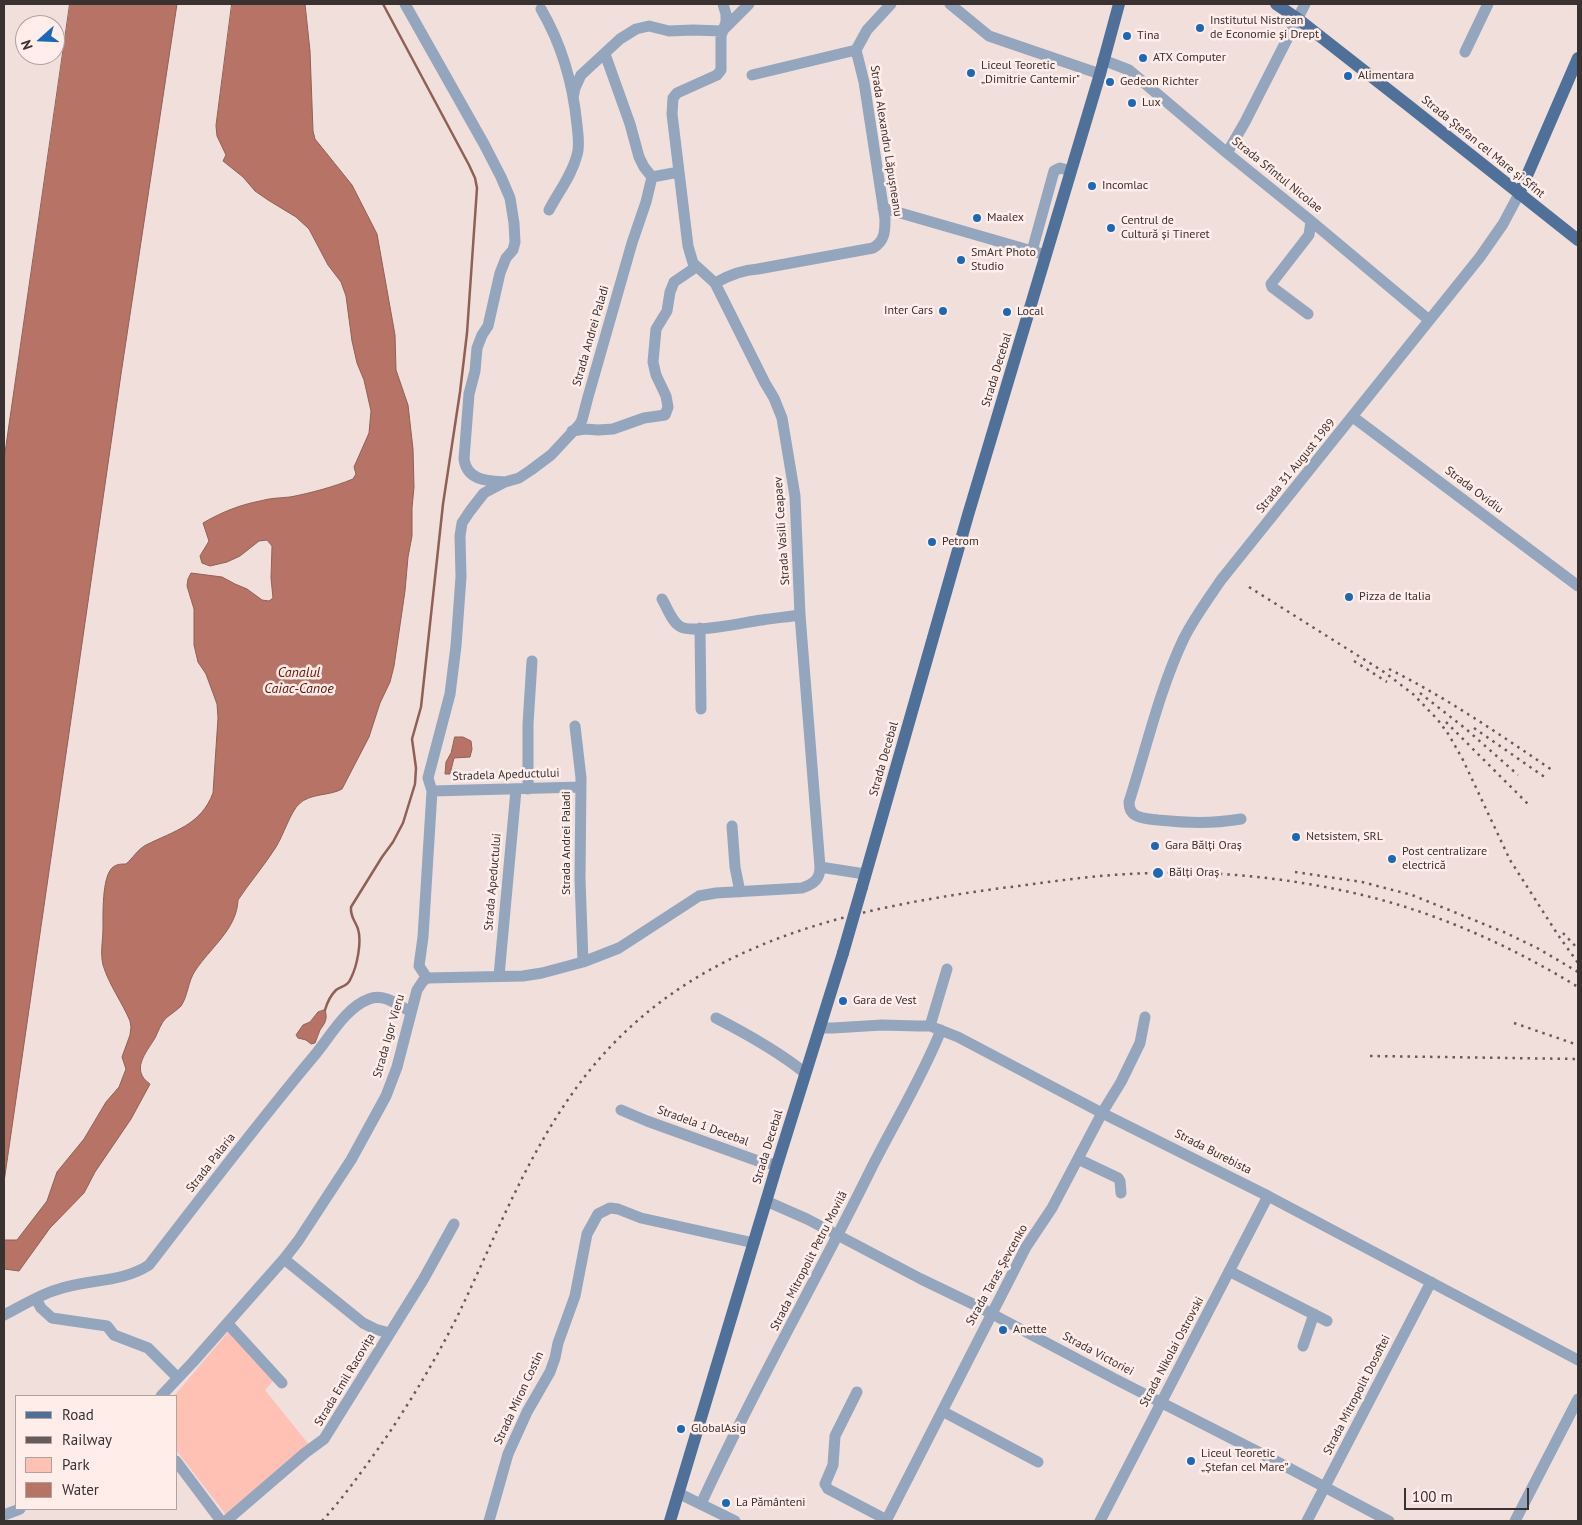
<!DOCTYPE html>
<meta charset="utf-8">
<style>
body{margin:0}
#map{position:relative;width:1582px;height:1525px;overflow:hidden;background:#f1dfdb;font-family:"PT Sans",sans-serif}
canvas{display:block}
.frame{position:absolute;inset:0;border:5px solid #393231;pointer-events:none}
.legend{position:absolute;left:15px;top:1395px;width:162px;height:115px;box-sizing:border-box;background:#ffede9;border:1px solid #b0a29f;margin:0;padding:6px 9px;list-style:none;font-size:15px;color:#393231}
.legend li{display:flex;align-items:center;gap:10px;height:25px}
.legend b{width:25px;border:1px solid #b0a29f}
.north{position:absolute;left:15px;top:15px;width:50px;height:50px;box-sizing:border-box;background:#ffede9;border:1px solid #b0a29f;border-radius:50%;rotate:250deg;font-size:14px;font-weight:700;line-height:20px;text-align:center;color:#393231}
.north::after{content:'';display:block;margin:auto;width:18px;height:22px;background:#1969b8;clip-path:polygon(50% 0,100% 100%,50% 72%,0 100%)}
.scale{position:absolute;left:1404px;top:1488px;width:125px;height:22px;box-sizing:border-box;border:2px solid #393231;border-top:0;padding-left:6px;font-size:15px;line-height:18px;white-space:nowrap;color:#393231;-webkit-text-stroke:4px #ffede9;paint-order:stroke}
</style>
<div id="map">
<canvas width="1582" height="1525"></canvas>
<div class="frame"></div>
<ul class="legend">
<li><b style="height:6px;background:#4f7199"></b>Road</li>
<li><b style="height:6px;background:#665c5a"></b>Railway</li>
<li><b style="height:14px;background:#ffc1b4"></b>Park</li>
<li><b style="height:14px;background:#b67366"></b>Water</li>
</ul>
<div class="north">N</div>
<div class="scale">100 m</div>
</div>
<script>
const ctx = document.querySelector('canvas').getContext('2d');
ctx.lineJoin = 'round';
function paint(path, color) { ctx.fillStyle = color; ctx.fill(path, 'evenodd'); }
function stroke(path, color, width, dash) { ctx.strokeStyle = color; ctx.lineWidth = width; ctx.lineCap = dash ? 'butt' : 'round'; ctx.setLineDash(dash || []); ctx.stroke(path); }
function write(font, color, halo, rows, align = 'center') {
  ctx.font = font + ' "PT Sans",sans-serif'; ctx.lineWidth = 5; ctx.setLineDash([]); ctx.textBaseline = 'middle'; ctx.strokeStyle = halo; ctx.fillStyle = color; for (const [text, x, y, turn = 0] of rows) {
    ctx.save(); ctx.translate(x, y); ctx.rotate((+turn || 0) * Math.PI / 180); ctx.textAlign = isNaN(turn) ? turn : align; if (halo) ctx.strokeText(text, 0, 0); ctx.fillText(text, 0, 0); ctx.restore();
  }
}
paint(new Path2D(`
 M 229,1331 L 274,1380 L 265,1390 L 310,1446 L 226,1515 L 176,1450 L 176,1396 L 174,1396 Z`), '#ffc1b4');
const water = new Path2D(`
 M 70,4 L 177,4 L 121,374 L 4,1182 L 4,460 Z
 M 232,4 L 305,4 L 310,51 L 313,131 L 315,139 L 352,185 L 377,234 L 395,335 L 396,370 L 408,405 L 413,449 L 414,487 L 412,508 L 412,536 L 408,557 L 405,591 L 394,666 L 390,682 L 380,703 L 369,737 L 342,789 C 330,796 310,793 299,804 C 291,811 283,836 276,847 C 264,866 250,882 238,900 C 237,929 210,948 195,971 C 188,981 188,996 181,1006 C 176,1011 171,1014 166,1018 C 161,1023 158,1032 155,1038 C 146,1053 130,1070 150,1084 L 131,1119 L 95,1172 L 84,1193 L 50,1228 L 19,1271 L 4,1269 L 4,1240 L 17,1240 L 47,1201 L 57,1172 L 84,1139 L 106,1102 L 119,1087 L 126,1069 L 122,1057 L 130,1035 L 131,1027 L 130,1021 C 122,1002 109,985 103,965 C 100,952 103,941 103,927 C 103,914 102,878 112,868 C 116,864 121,864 126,864 C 133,858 138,849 146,845 C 174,831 201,825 213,793 L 218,718 L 217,704 L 206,674 L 198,662 L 194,645 L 194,609 L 187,586 L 188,579 L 191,573 L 222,577 L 235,584 L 247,589 L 262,600 L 269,601 L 273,598 L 271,578 L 272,546 L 267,540 L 259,541 L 240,556 L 227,562 L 210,566 L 202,563 L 200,556 L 209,541 L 203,523 C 220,513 239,505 260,501 C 270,498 280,498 290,497 C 311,493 333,487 353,479 L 356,474 L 354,467 L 369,433 L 371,411 L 364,380 L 357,363 L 352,341 L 346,296 L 341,282 L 328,265 L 309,229 L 296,217 L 268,200 L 255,191 L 243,177 L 223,161 L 226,155 L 217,136 L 216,126 Z
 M 455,737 L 463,737 L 471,741 L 472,749 L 470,757 L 454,758 L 450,774 L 445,774 L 446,762 L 451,753 Z
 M 325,1010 C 328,1019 325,1023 320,1030 C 318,1034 317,1039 315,1043 L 311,1044 L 306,1040 L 298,1038 L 296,1035 L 303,1025 L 310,1022 L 318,1012 Z`);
paint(water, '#b67366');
stroke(water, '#906056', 1);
stroke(new Path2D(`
 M 325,1010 C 327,1003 331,995 336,990 C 342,986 348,986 351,978 C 357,966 362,942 358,929 C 355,920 350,917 351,907 L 382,857 L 393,842 L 403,823 L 415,784 L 416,768 L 412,739 L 421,707 L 443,504 L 460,392 L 467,333 L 477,188 L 475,178 L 469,165 L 383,4`), '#906056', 2.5);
stroke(new Path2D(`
 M 405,4 L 484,144 L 501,177 L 510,198 L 514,223 L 515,242 L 513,250 L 506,258 L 500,273 L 488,326 L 482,335 L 477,348 L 475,371 L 469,394 L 464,459 C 467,481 488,481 505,482
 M 723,4 L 726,14 L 726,22 L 721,36 L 721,70 L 717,75 L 677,93 L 673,98 L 672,114 L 688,246 L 693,263 L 715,283 L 765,383 L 774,398 L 782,418 L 795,496 L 800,615 L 820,867 L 865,874
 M 950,4 L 989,36 L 1100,74
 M 541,9 C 562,45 573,84 577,125 C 578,135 580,146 577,155 C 572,175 559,191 549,210
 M 1465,52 L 1488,4
 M 605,54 L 630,124 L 639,157 L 644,167 L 652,177
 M 1103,60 L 1129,70 L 1227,153 L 1311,221 L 1429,320
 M 752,75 L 856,50
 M 573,98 L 575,88 L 581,75 L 620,39 L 636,29 L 649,26 L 669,31 L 693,30 L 722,31 L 749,4
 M 1227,153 L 1245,122 L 1305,4
 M 883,208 L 1046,255
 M 1032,251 L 1054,171 L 1060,168 L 1071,171
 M 715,283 C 729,275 742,270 758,269 L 873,248 C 885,241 885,231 885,219 L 864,82 L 856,50 L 867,30 L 891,4
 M 1308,314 L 1272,287 L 1271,284 L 1309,235 L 1311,221
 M 1353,417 L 1578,586
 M 572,431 L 585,429 L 598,430 L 613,429 L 644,418 L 665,415 L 668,407 L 666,396 L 656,375 L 653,362 L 656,329 L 667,311 L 670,292 L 674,282 L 696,267
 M 662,599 C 667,607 672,623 681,627 C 694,634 745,622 762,620 C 774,618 787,617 800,615
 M 700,628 L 701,709
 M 575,726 L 581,778 L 580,879 L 583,962
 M 528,789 L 528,724 L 532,661
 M 432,791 L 581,787
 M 1241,819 C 1210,824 1189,823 1158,820 C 1151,819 1141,819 1135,815 C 1130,812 1129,807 1129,802 C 1146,749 1160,688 1184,638 C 1194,618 1208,599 1221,580 L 1480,257 L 1503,224 L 1519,194
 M 732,826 L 735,867 L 740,892
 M 499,976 L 516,790
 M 427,978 L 419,966 L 423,937 L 432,791 L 428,778 L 450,694 L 456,646 L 461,577 L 460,536 L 462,523 L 470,511 L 484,493 L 505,482 L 519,478 L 531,470 L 551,455 L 579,425 L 582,420 L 588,397 L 632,243 L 646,202 L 652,177 L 679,172
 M 716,1018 C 747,1034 778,1051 805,1073
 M 930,1026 L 947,969
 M 820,1028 L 833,1028 L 882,1025 L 918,1026 L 930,1026 L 958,1037 L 1102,1113 L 1268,1196 L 1578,1360
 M 621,1110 L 647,1121 L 758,1161 L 777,1165
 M 1078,1159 L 1118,1178 L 1120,1181 L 1121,1193
 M 766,1201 L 807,1219 L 921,1279 L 977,1306 L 1115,1379 L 1268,1457 L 1389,1521
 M 284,1259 L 363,1323 L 375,1329 L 389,1333
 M 1229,1271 L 1327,1321
 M 36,1299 L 41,1308 L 52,1318 L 107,1326 L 114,1335 L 148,1348 L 178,1378
 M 4,1315 C 20,1307 39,1295 56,1290 C 86,1279 122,1283 149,1265 C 203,1195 257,1124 314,1056 C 330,1037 345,1008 369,999 C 384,993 398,1005 411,1012
 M 228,1324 L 282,1383
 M 1303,1346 L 1314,1314
 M 857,1392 L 835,1436 L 833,1465 L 825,1484 L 828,1489 L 887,1520
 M 161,1396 L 193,1362 L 284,1259 L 298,1241 L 351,1160 L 386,1096 L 397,1067 L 417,990 L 423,981 L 427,978 L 523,976 L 542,973 L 583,962 L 619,948 L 699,896 L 716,893 L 802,888 C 814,884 820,879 820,867
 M 942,1411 L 1038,1462
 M 176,1461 L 221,1521
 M 678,1493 L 735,1521
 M 701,1504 C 753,1390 816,1281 871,1169 C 894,1123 922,1078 941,1030
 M 4,1515 L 20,1509
 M 226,1521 L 305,1453 L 324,1439 L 423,1280 L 454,1224
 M 489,1521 L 508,1454 L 527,1412 L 550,1372 L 555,1358 L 558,1343 L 575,1296 L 587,1234 L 598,1214 L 610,1208 L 618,1209 L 641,1218 L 754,1243
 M 886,1521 L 1026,1247 L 1052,1208 L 1102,1113 L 1121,1082 L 1140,1043 L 1145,1017
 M 1100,1521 L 1268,1196
 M 1307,1521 L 1431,1282
 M 1515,1521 L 1578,1399`), '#93a6bd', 11);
stroke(new Path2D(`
 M 1276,4 L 1298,19 L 1409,106 L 1578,240
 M 1519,194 L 1578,58
 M 862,887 L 968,515 L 1100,74 L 1119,4
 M 670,1521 L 777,1165 L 843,953`), '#4f7199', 12);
stroke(new Path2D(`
 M 1249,587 L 1384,672 L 1413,694 L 1438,720 L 1449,735 L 1463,760 L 1510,860 L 1558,935 L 1578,963
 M 1354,661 L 1387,682
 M 1389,669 C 1447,698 1499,734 1552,770
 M 1420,693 L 1466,729 L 1518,775
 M 1446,722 L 1529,805
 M 1474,728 L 1546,778
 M 1295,872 L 1362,882 L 1412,895 L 1506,933 L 1539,949 L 1578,972
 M 1563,933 L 1578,949
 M 1514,1023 L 1578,1045
 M 1370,1056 L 1578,1059
 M 322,1521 C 345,1496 365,1467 385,1439 C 412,1399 436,1359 458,1315 C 498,1232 531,1143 590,1070 C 694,942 847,909 1002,888 C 1044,883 1086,876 1129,874 C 1198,870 1267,875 1335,889 C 1422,906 1503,941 1578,987`), '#665c5a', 2.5, [2.5, 5]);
stroke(new Path2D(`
 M 843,953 L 862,887`), '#4f7199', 12);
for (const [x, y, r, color] of [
 [1200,28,5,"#1969b8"],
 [1127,36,5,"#1969b8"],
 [1143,58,5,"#1969b8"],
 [971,73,5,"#1969b8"],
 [1348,76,5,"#1969b8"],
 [1110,82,5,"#1969b8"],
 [1132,103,5,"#1969b8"],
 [1092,186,5,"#1969b8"],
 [977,218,5,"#1969b8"],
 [1111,228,5,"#1969b8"],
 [961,260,5,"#1969b8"],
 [943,311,5,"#1969b8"],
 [1007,312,5,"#1969b8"],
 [932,542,5,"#1969b8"],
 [1349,597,5,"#1969b8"],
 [1296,837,5,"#1969b8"],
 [1155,846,5,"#1969b8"],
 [1392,859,5,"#1969b8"],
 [1158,873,6,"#1969b8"],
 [843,1001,5,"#1969b8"],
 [1003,1330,5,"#1969b8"],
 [681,1429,5,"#1969b8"],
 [1191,1461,5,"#1969b8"],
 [726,1503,5,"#1969b8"]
]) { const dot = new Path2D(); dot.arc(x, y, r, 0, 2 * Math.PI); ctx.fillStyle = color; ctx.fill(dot); stroke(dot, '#ffede9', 2); }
write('12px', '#393231', '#ffede9', [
 ["Institutul Nistrean",1210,21],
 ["de Economie şi Drept",1210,35],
 ["Tina",1137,36],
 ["ATX Computer",1153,58],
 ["Liceul Teoretic",981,66],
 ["„Dimitrie Cantemir\"",981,80],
 ["Alimentara",1358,76],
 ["Gedeon Richter",1120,82],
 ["Lux",1142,103],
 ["Incomlac",1102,186],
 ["Maalex",987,218],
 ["Centrul de",1121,221],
 ["Cultură și Tineret",1121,235],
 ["SmArt Photo",971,253],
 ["Studio",971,267],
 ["Inter Cars",933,311,"right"],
 ["Local",1017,312],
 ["Petrom",942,542],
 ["Pizza de Italia",1359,597],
 ["Netsistem, SRL",1306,837],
 ["Gara Bălți Oraș",1165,846],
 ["Post centralizare",1402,852],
 ["electrică",1402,866],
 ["Bălți Oraș",1169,873],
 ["Gara de Vest",853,1001],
 ["Anette",1013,1330],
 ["GlobalAsig",691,1429],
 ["Liceul Teoretic",1201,1454],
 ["„Ștefan cel Mare”",1201,1468],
 ["La Pământeni",736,1503]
], 'left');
write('12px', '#393231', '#ffede9', [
 ["Strada Alexandru Lăpușneanu",886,141,81],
 ["Strada Ștefan cel Mare și Sfînt",1483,147,39],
 ["Strada Sfîntul Nicolae",1277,175,39],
 ["Strada Andrei Paladi",591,336,-74],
 ["Strada Decebal",997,370,-73],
 ["Strada 31 August 1989",1296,466,-51],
 ["Strada Ovidiu",1474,490,37],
 ["Strada Vasili Ceapaev",782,531,-94],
 ["Strada Decebal",884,759,-74],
 ["Stradela Apeductului",506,775,-2],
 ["Strada Andrei Paladi",567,843,-90],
 ["Strada Apeductului",493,882,-85],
 ["Strada Igor Vieru",389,1036,-74],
 ["Stradela 1 Decebal",703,1126,20],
 ["Strada Decebal",768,1147,-73],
 ["Strada Burebista",1213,1152,27],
 ["Strada Palaria",211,1163,-52],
 ["Strada Mitropolit Petru Movilă",809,1261,-63],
 ["Strada Taras Șevcenko",997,1275,-61],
 ["Strada Nikolai Ostrovski",1172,1352,-62],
 ["Strada Victoriei",1098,1354,28],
 ["Strada Emil Racovița",345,1380,-59],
 ["Strada Mitropolit Dosoftei",1357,1395,-63],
 ["Strada Miron Costin",519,1398,-65]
]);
write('italic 14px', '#651205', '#ffede9', [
 ["Canalul",299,673],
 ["Caiac-Canoe",299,689]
]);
</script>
